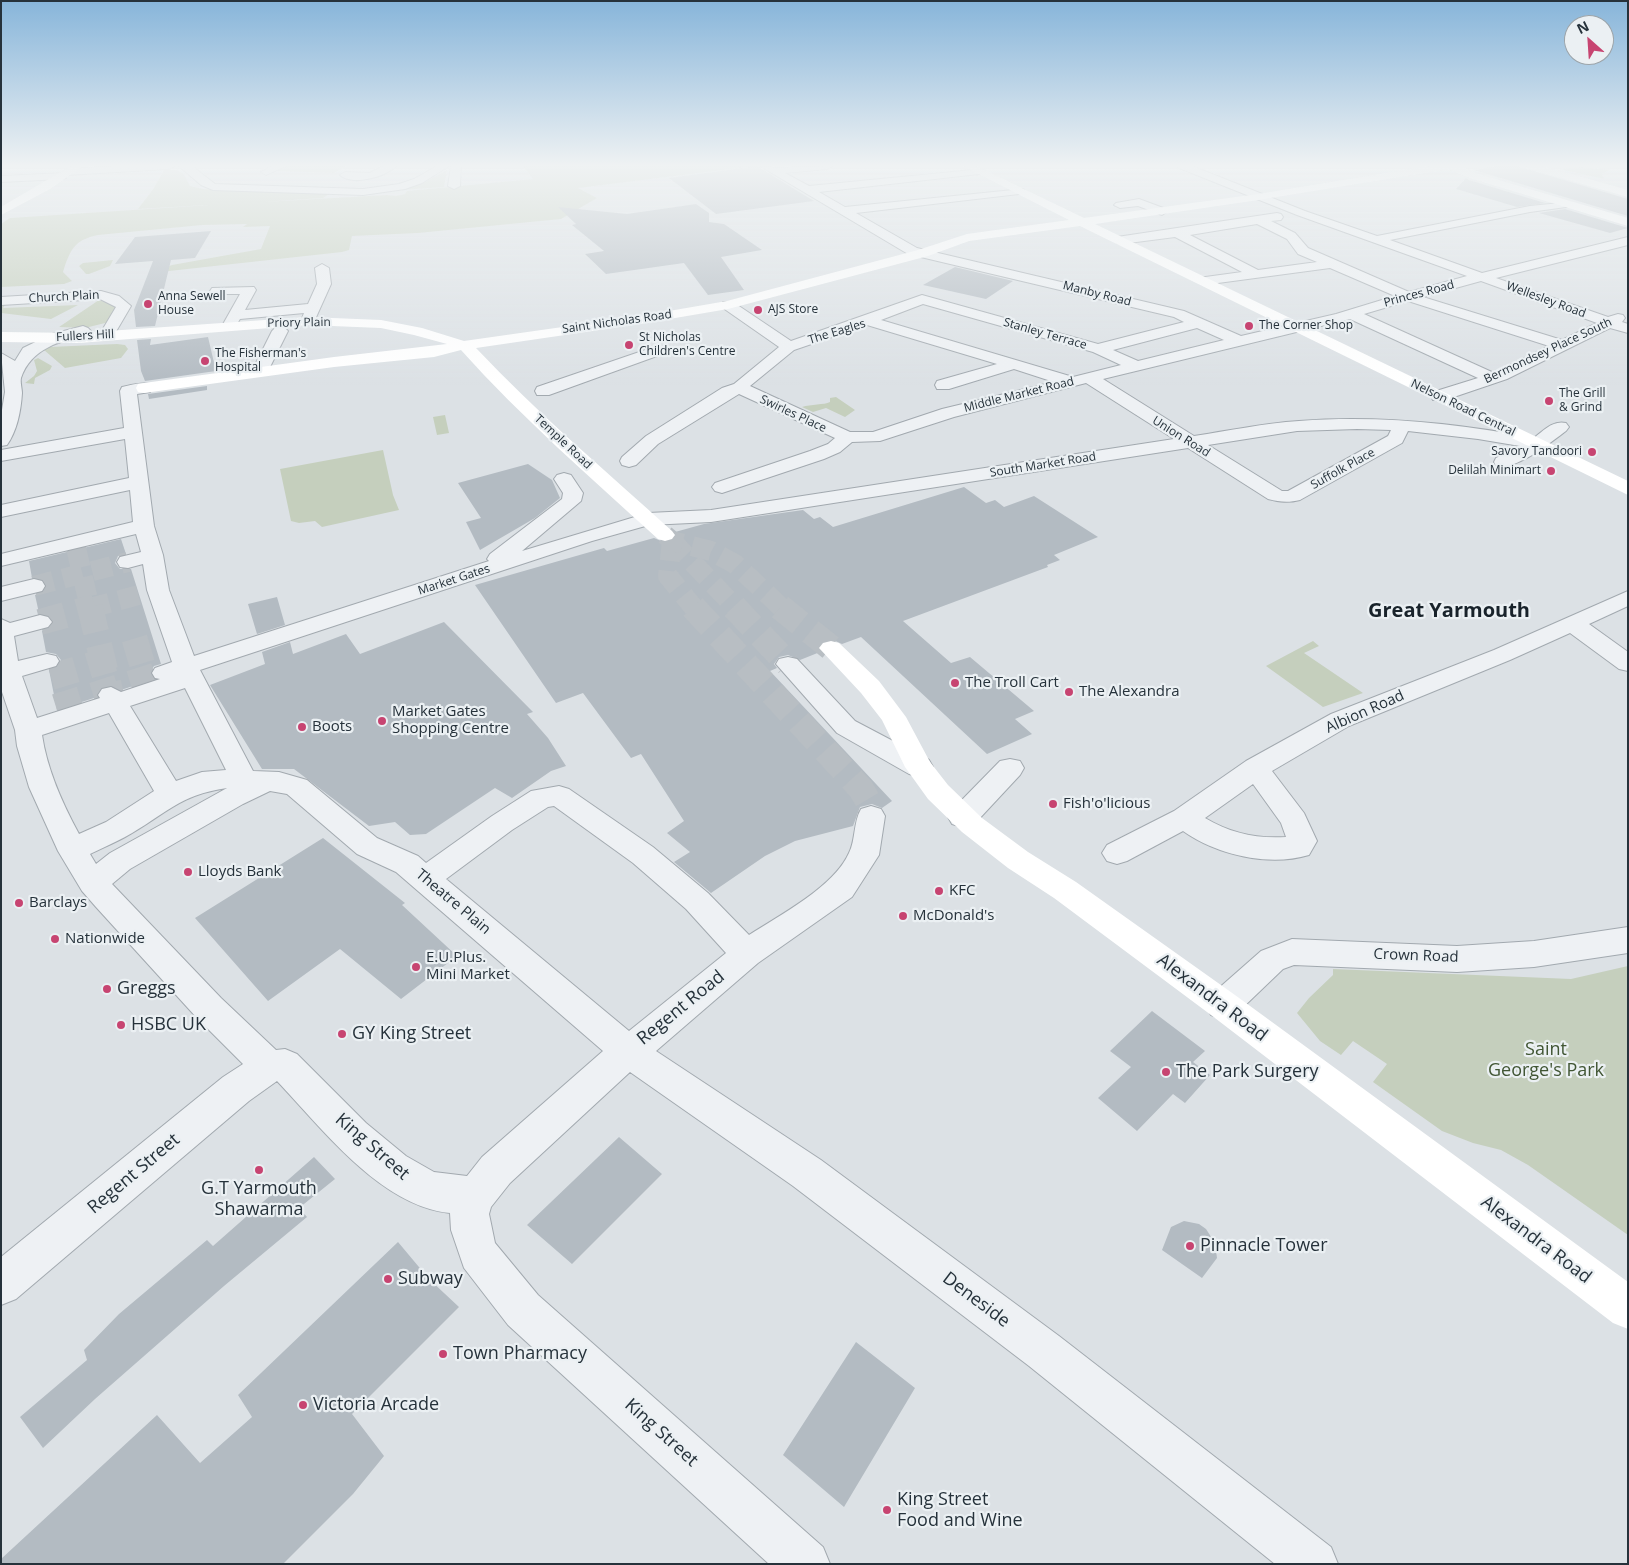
<!DOCTYPE html>
<style>
body{margin:0}
#map{position:relative;width:1629px;height:1565px;overflow:hidden;background:#dce1e5;font-family:"Open Sans",sans-serif}
canvas{display:block}
.frame{position:absolute;inset:0;border:2px solid #26323b;pointer-events:none}
.north{position:absolute;left:1564px;top:15px;width:50px;height:50px;box-sizing:border-box;background:#ebf0f3;border:1px solid #9ca4a9;border-radius:50%;rotate:334deg;font-size:14px;font-weight:700;line-height:20px;text-align:center;color:#26323b}
.north::after{content:'';display:block;margin:auto;width:18px;height:22px;background:#c74471;clip-path:polygon(50% 0,100% 100%,50% 72%,0 100%)}
</style>
<div id="map">
<canvas width="1629" height="1565"></canvas>
<div class="frame"></div>
<div class="north">N</div>
</div>
<script>
const ctx = document.querySelector('canvas').getContext('2d');
ctx.lineJoin = 'round';
function paint(path, color) { ctx.fillStyle = color; ctx.fill(path, 'evenodd'); }
function stroke(path, color, width, dash) { ctx.strokeStyle = color; ctx.lineWidth = width; ctx.lineCap = dash ? 'butt' : 'round'; ctx.setLineDash(dash || []); ctx.stroke(path); }
function write(font, color, halo, rows, align = 'center') {
  ctx.font = font + ' "Open Sans",sans-serif'; ctx.lineWidth = 4.5; ctx.setLineDash([]); ctx.textBaseline = 'middle'; ctx.strokeStyle = halo; ctx.fillStyle = color; for (const [text, x, y, turn = 0] of rows) {
    ctx.save(); ctx.translate(x, y); ctx.rotate((+turn || 0) * Math.PI / 180); ctx.textAlign = isNaN(turn) ? turn : align; if (halo) ctx.strokeText(text, 0, 0); ctx.fillText(text, 0, 0); ctx.restore();
  }
}
paint(new Path2D(`
 M 286,166 L 346,166 L 334,173 L 276,171 Z
 M 523,166 L 755,166 L 578,188 L 597,198 L 561,219 L 418,233 L 352,236 L 349,250 L 342,252 L 151,273 L 172,265 L 261,249 L 270,226 L 243,227 L 247,224 L 202,225 L 98,235 C 74,240 70,250 63,272 L 72,281 L 64,284 L 1,287 L 1,224 L 10,218 L 209,205 L 138,209 L 154,188 L 164,170 L 175,170 L 183,173 L 190,186 L 203,189 L 329,194 L 323,198 L 262,202 L 387,195 L 396,196 L 405,194 L 407,191 L 533,179 Z
 M 1581,167 L 1609,170 L 1602,174 L 1604,179 L 1560,169 Z
 M 447,170 L 444,187 L 401,190 L 423,183 Z
 M 113,260 L 110,266 L 89,274 L 86,274 L 79,266 L 83,263 Z
 M 99,300 L 118,307 L 109,322 L 85,328 L 59,327 Z
 M 1,304 L 5,305 L 3,308 L 78,305 L 51,319 L 1,313 Z
 M 117,344 L 125,345 L 128,349 L 121,358 L 65,368 L 44,350 L 49,347 Z
 M 38,358 L 52,366 L 50,370 L 35,378 L 34,384 L 25,383 L 34,376 L 37,371 L 34,360 Z
 M 836,397 L 855,410 L 845,417 L 826,408 L 813,412 L 802,407 C 811,404 824,405 830,402 L 830,398 Z
 M 445,415 L 449,433 L 437,435 L 433,417 Z
 M 383,450 L 393,495 L 399,510 L 322,527 L 315,521 L 299,523 L 291,521 L 280,469 Z
 M 1313,641 L 1319,646 L 1304,653 L 1363,693 L 1323,707 L 1266,666 Z
 M 1628,966 L 1628,1235 L 1528,1165 L 1501,1150 L 1473,1143 L 1442,1131 L 1373,1082 L 1387,1064 L 1353,1041 L 1341,1055 L 1320,1041 L 1297,1013 L 1309,998 L 1333,975 L 1333,969 L 1571,979 Z`), '#c5cfbd');
paint(new Path2D(`
 M 757,166 L 814,201 L 716,214 L 669,178 Z
 M 1496,166 L 1517,166 L 1628,199 L 1628,216 L 1474,170 Z
 M 1466,178 L 1469,180 L 1545,203 L 1517,207 L 1456,189 Z
 M 696,204 L 709,213 L 709,222 L 724,224 L 762,250 L 721,257 L 744,290 L 708,295 L 684,263 L 606,274 L 585,254 L 604,251 L 572,225 L 576,224 L 558,207 L 627,214 Z
 M 1565,209 L 1628,228 L 1610,233 L 1539,213 Z
 M 211,231 L 195,258 L 171,260 L 155,326 L 136,327 L 134,310 L 153,261 L 115,264 L 135,237 Z
 M 955,267 L 1013,281 L 986,299 L 923,285 Z
 M 208,337 L 216,371 L 145,381 L 141,371 L 137,340 L 151,339 L 150,345 Z
 M 207,386 L 207,390 L 149,399 L 148,394 Z
 M 528,464 L 552,480 L 560,498 L 535,518 L 480,550 L 466,522 L 481,518 L 458,483 Z
 M 964,487 L 986,503 L 995,500 L 1004,507 L 1034,496 L 1098,537 L 1054,555 L 1060,560 L 1047,565 L 1048,567 L 903,621 L 951,663 L 970,657 L 1034,711 L 1015,719 L 1032,734 L 987,754 L 861,637 L 842,644 L 831,639 L 823,641 L 817,648 L 820,652 L 800,660 L 788,655 L 779,657 L 774,664 L 777,668 L 770,671 L 892,801 L 882,808 L 872,804 L 860,807 L 853,826 L 795,841 L 765,856 L 711,893 L 674,862 L 690,852 L 667,833 L 684,821 L 641,754 L 631,758 L 583,693 L 556,703 L 475,585 L 604,548 L 607,551 L 654,538 L 666,543 L 674,540 L 677,535 L 675,532 L 704,524 L 803,510 L 814,519 L 820,517 L 833,527 Z
 M 121,539 L 126,554 L 118,556 L 115,563 L 120,569 L 131,569 L 161,664 L 154,666 L 150,672 L 154,679 L 121,690 L 112,685 L 102,687 L 96,694 L 97,697 L 57,710 L 49,670 L 58,667 L 61,660 L 56,654 L 46,652 L 42,631 L 49,628 L 54,622 L 48,615 L 39,613 L 35,595 L 44,592 L 47,585 L 42,579 L 32,578 L 29,561 Z
 M 277,597 L 285,625 L 257,634 L 248,604 Z
 M 444,622 L 533,712 L 527,714 L 548,738 L 566,766 L 551,771 L 512,798 L 495,788 L 426,834 L 410,835 L 395,822 L 369,826 L 294,769 L 262,769 L 210,685 L 265,664 L 262,652 L 290,642 L 293,654 L 346,634 L 360,654 Z
 M 323,838 L 405,903 L 402,905 L 457,956 L 401,999 L 340,949 L 268,1001 L 195,918 Z
 M 1152,1011 L 1205,1051 L 1193,1062 L 1210,1075 L 1185,1103 L 1173,1094 L 1137,1131 L 1098,1098 L 1131,1067 L 1110,1051 Z
 M 619,1137 L 662,1174 L 572,1264 L 527,1225 Z
 M 314,1157 L 335,1179 L 299,1208 L 307,1217 L 224,1286 L 95,1399 L 43,1448 L 20,1417 L 87,1360 L 84,1350 L 119,1314 L 207,1240 L 213,1246 Z
 M 1184,1221 L 1199,1224 L 1206,1229 L 1215,1243 L 1217,1258 L 1202,1278 L 1162,1250 L 1171,1227 Z
 M 398,1242 L 429,1279 L 459,1307 L 352,1414 L 384,1456 L 353,1494 L 283,1564 L 1,1564 L 1,1559 L 157,1415 L 200,1463 L 252,1417 L 238,1395 Z
 M 856,1342 L 915,1388 L 844,1507 L 783,1455 Z`), '#b3bbc2');
stroke(new Path2D(`
 M 672,541 L 668,576 L 694,608
 M 672,541 L 736,608
 M 76,548 L 90,608
 M 34,586 L 128,562
 M 90,608 L 139,595`), '#b8bec3', 20, [20, 10]);
stroke(new Path2D(`
 M 90,607 L 111,695
 M 693,607 L 861,789 L 871,806 L 871,816
 M 734,607 L 788,664
 M 40,622 L 95,607
 M 51,677 L 155,646
 M 56,707 L 164,673`), '#b8bec3', 26, [26, 13]);
stroke(new Path2D(`
 M 665,535 L 672,541 L 711,551 L 735,564 L 782,608`), '#b8bec3', 20, [20, 10]);
stroke(new Path2D(`
 M 780,607 L 831,648`), '#b8bec3', 26, [26, 13]);
const street = new Path2D(`
 M 118,166 L 174,166 L 169,169 L 66,175 L 66,178 L 62,179 L 1,182 L 1,176 L 65,173 L 65,170 L 69,169 Z
 M 179,166 L 192,166 L 215,184 L 363,189 L 399,184 L 414,179 L 437,166 L 449,166 L 422,183 L 405,189 L 363,195 L 213,190 L 201,185 Z
 M 272,166 L 286,166 L 266,175 L 261,172 Z
 M 383,166 L 396,166 C 386,177 352,186 340,175 L 345,172 L 370,173 Z
 M 451,166 L 461,166 L 460,186 L 454,189 L 448,186 Z
 M 760,166 L 776,168 L 832,166 L 827,169 L 785,173 L 809,186 L 983,169 L 984,171 L 983,173 L 979,174 L 819,192 L 845,207 L 1023,189 L 1025,191 L 1023,193 L 1019,194 L 856,213 L 917,248 L 1184,311 L 1241,336 L 1336,314 L 1395,296 L 1330,268 L 1203,285 L 1196,281 L 1198,278 L 1242,272 L 1175,237 L 1121,244 L 1117,243 L 1115,240 L 1117,237 L 1277,213 L 1281,214 L 1283,217 L 1281,220 L 1271,221 L 1295,233 L 1308,248 L 1409,292 L 1467,276 L 1297,215 L 1179,168 L 1178,166 L 1192,166 L 1305,211 L 1377,236 L 1530,206 L 1570,202 L 1572,204 L 1566,207 L 1530,212 L 1390,240 L 1482,273 L 1628,237 L 1628,245 L 1496,278 L 1608,317 L 1618,314 L 1623,315 L 1625,318 L 1622,322 L 1628,324 L 1628,333 L 1610,328 L 1507,379 L 1445,400 L 1433,400 L 1431,396 L 1433,392 L 1478,378 L 1350,319 L 1103,379 L 1194,436 C 1229,431 1264,423 1299,421 C 1378,415 1456,423 1534,438 C 1544,430 1553,420 1566,423 L 1569,427 L 1566,431 C 1551,442 1516,471 1496,466 L 1494,462 L 1496,458 L 1520,446 L 1478,439 L 1408,431 L 1402,443 L 1300,500 C 1288,503 1280,502 1268,499 L 1188,448 L 711,522 L 649,525 L 592,541 L 200,670 L 253,771 L 279,772 L 307,780 L 377,838 L 418,856 L 426,863 L 492,816 L 531,791 L 559,786 L 569,789 L 653,847 L 708,893 L 749,935 C 780,915 834,887 849,853 C 856,839 853,823 861,809 L 871,806 L 881,809 L 885,816 L 879,855 L 852,897 L 758,963 L 656,1051 L 821,1160 L 1059,1336 L 1331,1547 L 1338,1564 L 1275,1564 L 1029,1366 L 793,1186 L 630,1072 L 510,1183 L 491,1207 L 489,1214 L 495,1243 L 538,1295 L 823,1547 L 830,1564 L 769,1564 L 508,1325 L 464,1268 L 451,1230 L 450,1213 C 380,1206 322,1128 277,1081 L 249,1101 L 16,1299 L 1,1305 L 1,1257 L 223,1077 L 243,1064 L 197,1018 L 96,907 L 82,891 L 58,851 L 29,787 L 17,746 L 15,730 L 1,689 L 1,619 L 10,623 L 40,615 L 48,617 L 52,622 L 48,627 L 14,636 L 18,661 L 47,654 L 56,656 L 59,661 L 56,666 L 22,676 L 37,718 L 100,698 L 98,695 L 102,689 L 111,687 L 121,692 L 160,679 L 155,678 L 152,673 L 155,668 L 172,662 L 147,590 L 143,564 L 128,568 L 120,567 L 117,562 L 120,557 L 141,552 L 136,534 L 1,566 L 1,554 L 133,522 L 130,490 L 1,517 L 1,505 L 129,478 L 125,439 L 1,461 L 1,450 L 124,428 L 120,391 L 122,387 C 131,385 141,382 150,384 L 152,388 L 150,392 L 137,394 L 154,526 L 163,555 L 169,590 L 194,656 L 489,561 L 487,559 L 490,554 L 562,499 L 563,493 L 554,479 L 557,475 L 564,473 L 571,475 L 583,493 L 581,501 L 522,551 L 648,513 L 711,510 L 1174,439 L 1086,383 L 954,417 L 880,441 L 852,442 L 840,452 L 824,459 L 722,493 L 715,491 L 712,487 L 715,483 L 810,451 L 828,444 L 835,438 L 739,394 L 658,444 L 636,465 L 629,467 L 622,465 L 620,461 L 622,457 L 646,436 L 722,388 L 734,384 L 779,347 L 723,308 L 721,305 L 723,302 L 733,302 L 791,341 L 922,295 L 1098,344 L 1184,322 L 1174,317 L 908,254 ZM 1257,224 L 1287,239 L 1298,254 L 1317,262 L 1258,270 L 1190,235 ZM 1481,281 L 1597,323 L 1562,340 L 1423,297 ZM 1408,301 L 1549,346 L 1494,373 L 1364,314 ZM 923,304 L 1093,352 L 1121,365 L 1073,377 L 881,320 ZM 867,325 L 997,364 L 937,381 L 935,385 L 937,389 L 949,389 L 1014,369 L 1054,382 L 942,409 L 873,432 L 850,432 L 750,386 L 794,350 ZM 1197,328 L 1224,340 L 1138,361 L 1113,350 ZM 1357,429 L 1391,430 L 1388,436 L 1288,491 L 1282,491 L 1208,445 L 1297,431 ZM 185,688 L 226,770 L 202,772 L 176,781 L 130,706 ZM 109,713 L 154,791 L 106,822 L 79,834 C 62,803 47,769 42,735 ZM 227,788 L 110,853 L 96,864 L 90,854 C 102,848 114,843 125,837 C 165,815 178,795 227,788 ZM 270,791 L 287,794 L 357,854 L 396,872 L 603,1051 L 482,1157 L 467,1176 L 434,1172 L 406,1156 L 366,1123 L 297,1054 L 285,1049 L 276,1050 L 221,998 L 112,884 L 130,869 L 243,804 ZM 554,806 L 633,863 L 686,909 L 726,953 L 629,1031 L 446,879 L 512,830 L 548,807 Z
 M 1139,199 L 1166,209 L 1168,211 L 1162,215 L 1138,206 L 1120,208 L 1114,205 L 1116,203 Z
 M 322,264 L 329,268 L 331,284 L 313,324 L 303,324 L 301,321 L 304,313 L 240,319 L 234,329 L 224,329 L 222,326 L 240,294 L 212,294 L 210,291 L 212,288 L 254,287 L 256,290 L 245,310 L 308,304 L 317,284 L 315,268 Z
 M 101,291 L 119,296 L 131,306 L 114,335 L 104,335 L 101,332 L 116,307 L 100,299 L 1,305 L 1,297 Z
 M 83,326 L 88,328 L 91,331 L 88,334 C 61,341 31,348 21,378 C 20,382 22,389 22,393 C 21,410 17,431 7,445 L 1,446 L 1,416 L 5,392 L 1,353 L 15,361 L 23,348 L 52,334 Z
 M 280,326 L 285,328 L 288,331 L 268,371 L 266,374 L 254,374 L 252,371 L 272,331 L 275,328 Z
 M 651,348 L 657,350 L 659,353 L 657,356 L 549,395 L 537,395 L 535,391 L 537,387 Z
 M 34,579 L 42,581 L 45,586 L 42,591 L 1,601 L 1,587 Z
 M 1628,591 L 1628,606 L 1589,624 L 1628,652 L 1628,671 L 1619,669 L 1570,633 L 1510,660 L 1349,726 L 1272,771 L 1304,813 L 1317,841 L 1309,855 C 1269,867 1217,855 1183,831 L 1127,861 L 1117,864 L 1107,861 L 1102,853 L 1107,845 L 1174,811 L 1246,761 L 1331,714 L 1494,650 ZM 1253,784 L 1281,823 L 1286,837 C 1257,839 1230,833 1205,818 Z
 M 788,657 L 797,659 L 855,721 L 929,760 L 933,767 L 929,774 L 919,776 L 909,774 L 837,733 L 776,664 L 779,659 Z
 M 1010,759 L 1020,761 L 1024,768 L 1020,775 L 979,819 C 969,826 963,828 952,824 L 948,817 L 952,810 L 1000,761 Z
 M 1628,927 L 1628,953 L 1534,967 L 1457,972 L 1294,965 L 1283,969 L 1235,1015 L 1223,1019 L 1211,1015 L 1206,1005 L 1211,995 L 1261,951 L 1292,939 L 1457,946 L 1534,941 Z`);
stroke(street, '#a2a9af', 2);
paint(street, '#eef1f4');
paint(new Path2D(`
 M 71,166 L 83,166 L 50,189 L 1,215 L 1,207 Z
 M 963,166 L 976,166 L 1084,218 L 1258,194 L 1430,166 L 1459,166 L 1478,174 L 1628,218 L 1628,226 L 1470,178 L 1448,169 L 1258,200 L 1095,224 L 1628,481 L 1628,495 L 1080,226 L 969,241 L 928,256 L 728,309 L 640,324 L 476,348 C 537,413 606,471 672,531 L 675,535 L 672,539 L 665,541 L 658,539 C 591,478 522,418 461,350 L 434,357 L 334,367 L 144,393 L 138,392 L 136,388 L 138,384 L 144,383 L 334,357 L 447,344 L 414,335 L 381,328 L 308,325 L 79,343 L 1,342 L 1,332 L 79,333 L 308,317 L 381,320 L 422,328 L 464,341 L 640,316 L 727,301 L 918,250 L 967,234 L 1069,220 Z
 M 1526,166 L 1542,166 L 1628,190 L 1628,197 L 1527,168 Z
 M 831,641 L 839,643 L 879,681 L 906,717 L 930,762 L 948,785 L 982,818 L 1028,852 L 1076,882 L 1235,995 L 1628,1282 L 1628,1329 L 1613,1323 L 1211,1015 L 1054,898 L 1008,868 L 962,832 L 928,799 L 905,767 L 882,720 L 861,693 L 819,648 L 823,643 Z`), '#fff');
const sky = ctx.createLinearGradient(0, 0, 0, 385);
sky.addColorStop(0, '#87b5da');
sky.addColorStop(0.43, '#eff2f3');
sky.addColorStop(1, '#eff2f300');
ctx.fillStyle = sky;
ctx.fillRect(0, 0, 1629, 385);
for (const [x, y, r, color] of [
 [148,304,5,"#c74471"],
 [758,310,5,"#c74471"],
 [1249,326,5,"#c74471"],
 [629,345,5,"#c74471"],
 [205,361,5,"#c74471"],
 [1549,401,5,"#c74471"],
 [1592,452,5,"#c74471"],
 [1551,471,5,"#c74471"],
 [955,683,5,"#c74471"],
 [1069,692,5,"#c74471"],
 [382,721,5,"#c74471"],
 [302,727,5,"#c74471"],
 [1053,804,5,"#c74471"],
 [188,872,5,"#c74471"],
 [939,891,5,"#c74471"],
 [19,903,5,"#c74471"],
 [903,916,5,"#c74471"],
 [55,939,5,"#c74471"],
 [416,967,5,"#c74471"],
 [107,989,5,"#c74471"],
 [121,1025,5,"#c74471"],
 [342,1034,5,"#c74471"],
 [1166,1072,5,"#c74471"],
 [259,1170,5,"#c74471"],
 [1190,1246,5,"#c74471"],
 [388,1279,5,"#c74471"],
 [443,1354,5,"#c74471"],
 [303,1405,5,"#c74471"],
 [887,1510,5,"#c74471"]
]) { const dot = new Path2D(); dot.arc(x, y, r, 0, 2 * Math.PI); ctx.fillStyle = color; ctx.fill(dot); stroke(dot, '#ebf0f3', 2); }
write('12px', '#26323b', '#ebf0f3', [
 ["Manby Road",1097,294,14],
 ["Princes Road",1419,294,-15],
 ["Church Plain",64,297,-3],
 ["Wellesley Road",1546,300,20],
 ["Saint Nicholas Road",617,322,-8],
 ["Priory Plain",299,323,-1],
 ["The Eagles",837,332,-17],
 ["Stanley Terrace",1045,334,16],
 ["Fullers Hill",85,336,-3],
 ["Bermondsey Place South",1548,351,-25],
 ["Middle Market Road",1019,395,-14],
 ["Nelson Road Central",1463,408,26],
 ["Swirles Place",793,414,25],
 ["Union Road",1181,437,32],
 ["Temple Road",563,442,43],
 ["South Market Road",1043,465,-9],
 ["Suffolk Place",1343,469,-29],
 ["Market Gates",454,580,-18]
]);
write('12px', '#26323b', '#ebf0f3', [
 ["Anna Sewell",158,297],
 ["House",158,311],
 ["AJS Store",768,310],
 ["The Corner Shop",1259,326],
 ["St Nicholas",639,338],
 ["Children's Centre",639,352],
 ["The Fisherman's",215,354],
 ["Hospital",215,368],
 ["The Grill",1559,394],
 ["& Grind",1559,408],
 ["Savory Tandoori",1582,452,"right"],
 ["Delilah Minimart",1541,471,"right"]
], 'left');
write('15px', '#26323b', '#ebf0f3', [
 ["The Troll Cart",965,683],
 ["The Alexandra",1079,692],
 ["Market Gates",392,712],
 ["Shopping Centre",392,729],
 ["Boots",312,727],
 ["Fish'o'licious",1063,804],
 ["Lloyds Bank",198,872],
 ["KFC",949,891],
 ["Barclays",29,903],
 ["McDonald's",913,916],
 ["Nationwide",65,939],
 ["E.U.Plus.",426,958],
 ["Mini Market",426,975]
], 'left');
write('15px', '#26323b', '#ebf0f3', [
 ["Albion Road",1365,712,-24],
 ["Theatre Plain",453,902,40],
 ["Crown Road",1416,956,2]
]);
write('18px', '#26323b', '#ebf0f3', [
 ["Greggs",117,989],
 ["HSBC UK",131,1025],
 ["GY King Street",352,1034],
 ["The Park Surgery",1176,1072],
 ["G.T Yarmouth",259,1189,"center"],
 ["Shawarma",259,1210,"center"],
 ["Pinnacle Tower",1200,1246],
 ["Subway",398,1279],
 ["Town Pharmacy",453,1354],
 ["Victoria Arcade",313,1405],
 ["King Street",897,1500],
 ["Food and Wine",897,1521]
], 'left');
write('18px', '#26323b', '#ebf0f3', [
 ["Alexandra Road",1212,998,37],
 ["Regent Road",681,1008,-39],
 ["King Street",372,1147,41],
 ["Regent Street",134,1174,-40],
 ["Alexandra Road",1536,1240,37],
 ["Deneside",976,1300,37],
 ["King Street",661,1433,42]
]);
write('18px', '#415634', '#ebf0f3', [
 ["Saint",1546,1050],
 ["George's Park",1546,1071]
]);
write('bold 20px', '#19232b', '#ebf0f3', [
 ["Great Yarmouth",1449,611]
]);
</script>
